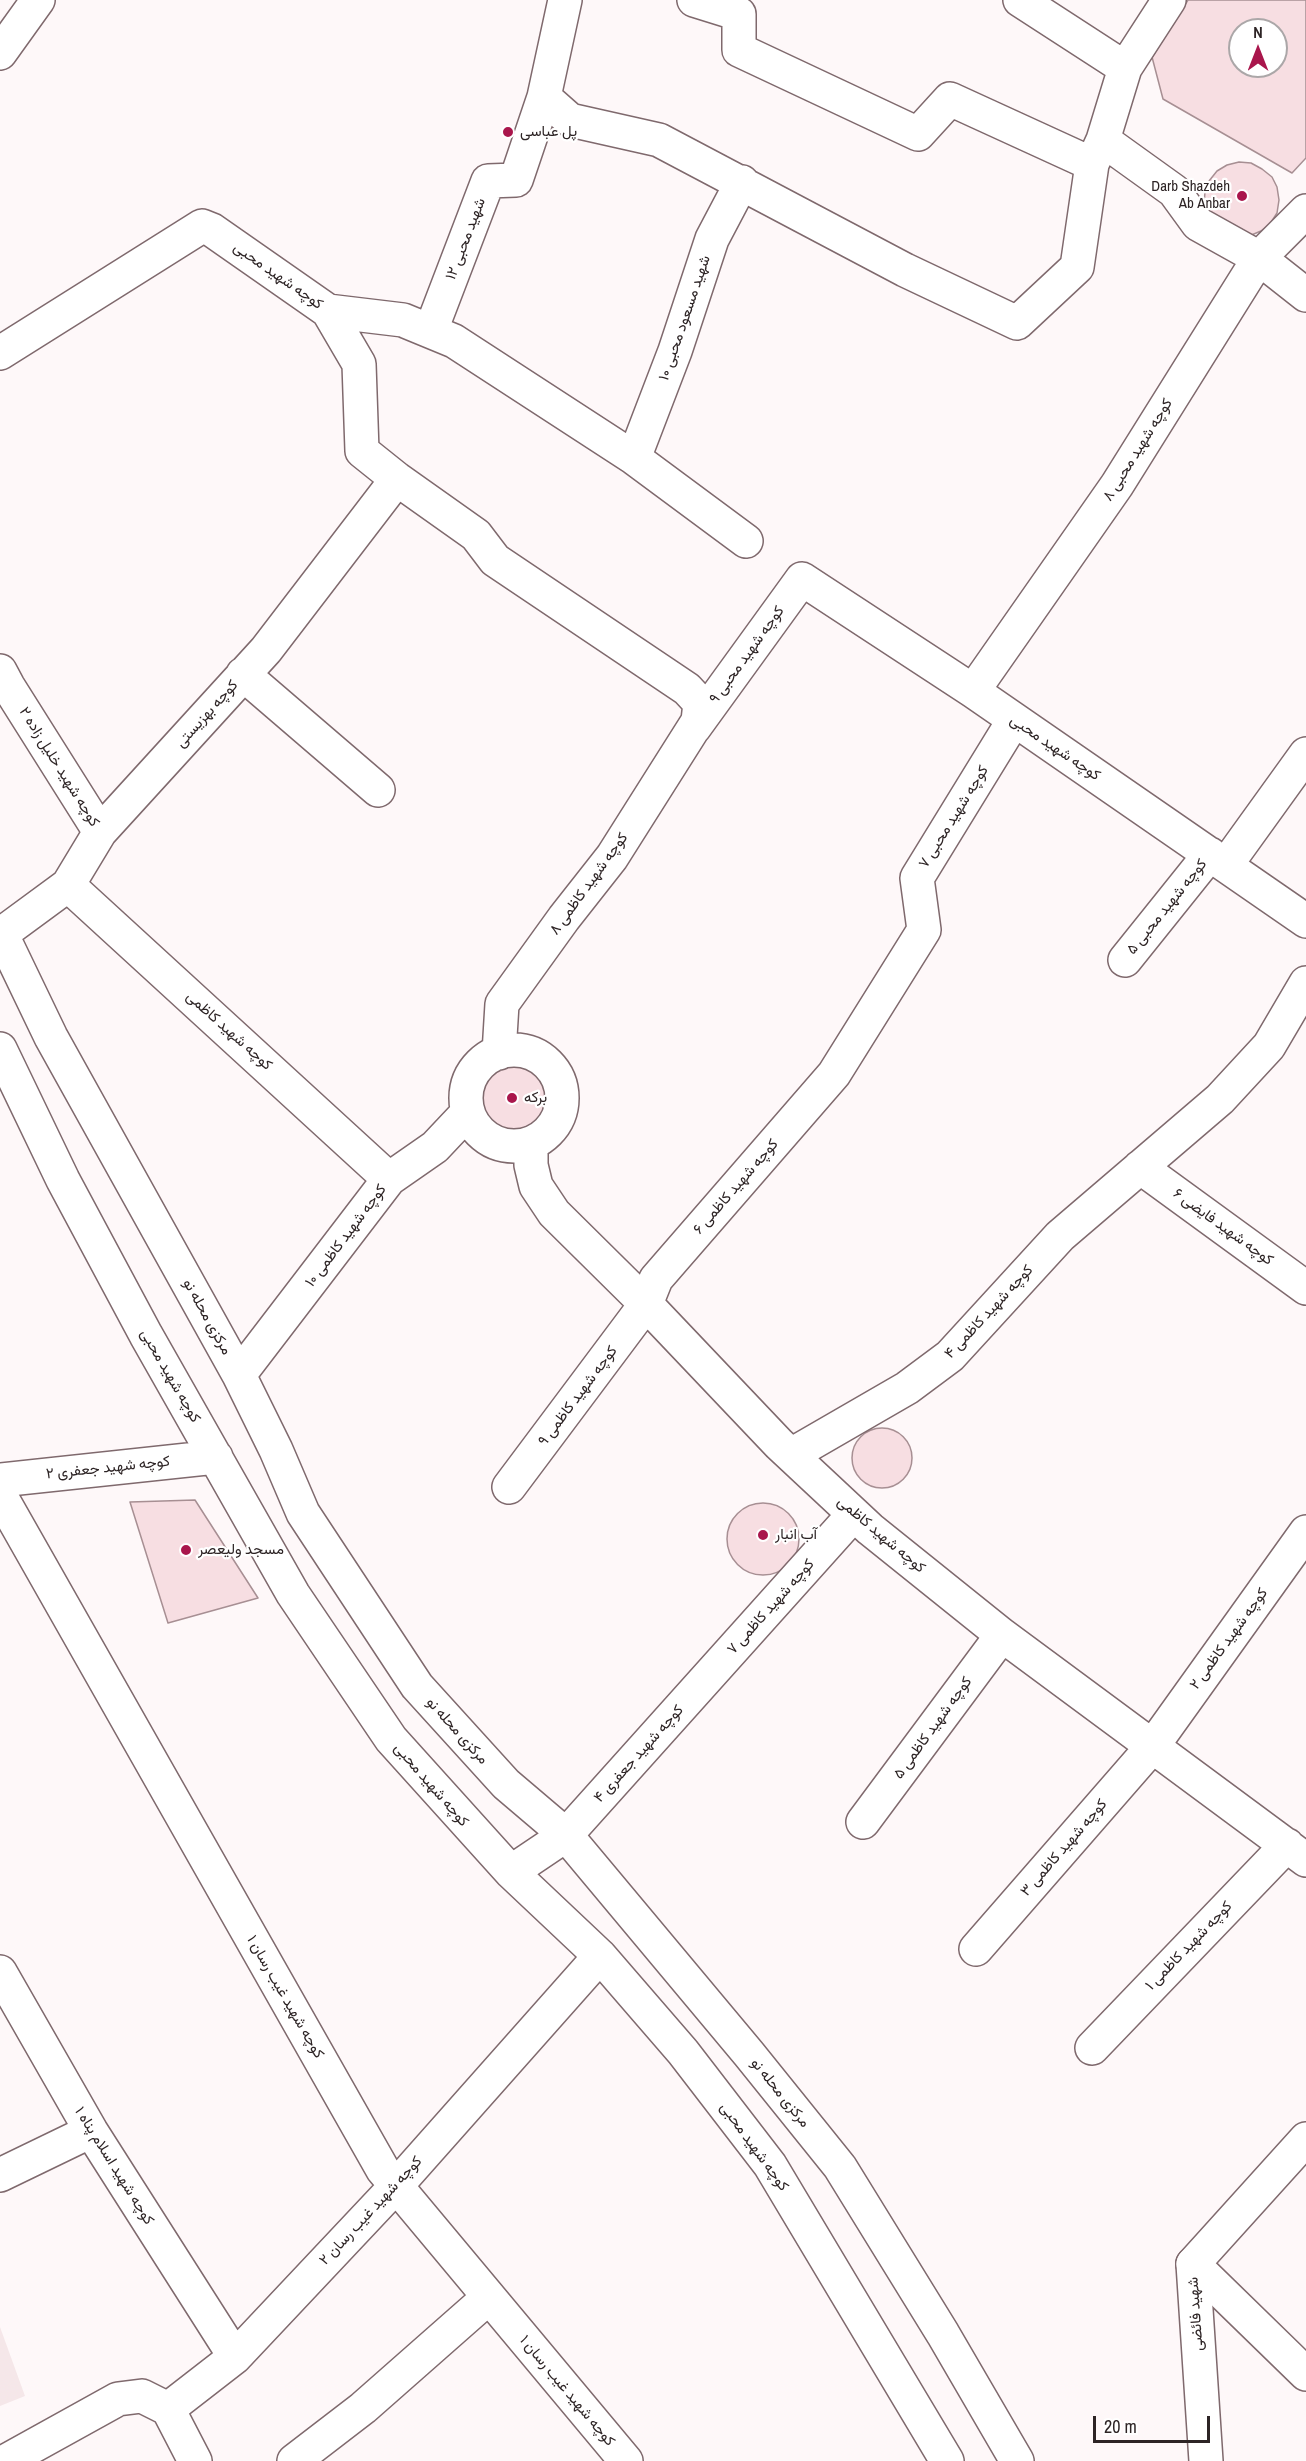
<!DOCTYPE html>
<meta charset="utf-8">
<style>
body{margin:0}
#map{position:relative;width:1306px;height:2461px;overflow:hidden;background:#fef8f9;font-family:"Archivo Narrow",sans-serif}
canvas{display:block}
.north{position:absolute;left:1228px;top:18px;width:60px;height:60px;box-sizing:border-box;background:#fff;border:2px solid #aba7a8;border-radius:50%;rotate:0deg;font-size:16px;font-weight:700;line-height:24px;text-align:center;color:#2d2425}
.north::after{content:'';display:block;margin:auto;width:21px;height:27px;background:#a9164c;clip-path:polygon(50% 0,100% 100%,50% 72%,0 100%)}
.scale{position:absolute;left:1093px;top:2416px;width:117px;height:27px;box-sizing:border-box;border:3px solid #2d2425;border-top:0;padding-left:8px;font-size:18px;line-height:21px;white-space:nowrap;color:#2d2425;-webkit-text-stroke:4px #fff;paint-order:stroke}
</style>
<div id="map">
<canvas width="1306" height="2461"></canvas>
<div class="north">N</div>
<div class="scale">20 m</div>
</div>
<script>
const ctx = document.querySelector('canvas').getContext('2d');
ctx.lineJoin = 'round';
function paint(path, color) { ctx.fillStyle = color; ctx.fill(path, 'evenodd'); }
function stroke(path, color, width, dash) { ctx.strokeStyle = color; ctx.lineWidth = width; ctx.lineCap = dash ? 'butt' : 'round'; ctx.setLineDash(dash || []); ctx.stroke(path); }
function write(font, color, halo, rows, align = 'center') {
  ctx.font = font + ' "Archivo Narrow",Vazirmatn,sans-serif'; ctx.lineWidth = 4.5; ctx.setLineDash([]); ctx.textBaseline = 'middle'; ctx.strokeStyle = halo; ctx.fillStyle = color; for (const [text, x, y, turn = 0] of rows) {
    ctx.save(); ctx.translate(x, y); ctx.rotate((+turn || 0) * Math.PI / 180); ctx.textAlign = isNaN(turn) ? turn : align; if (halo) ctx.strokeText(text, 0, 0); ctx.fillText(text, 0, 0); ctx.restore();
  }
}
paint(new Path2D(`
 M 0,2327 L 25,2396 L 0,2406 Z`), '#f5e7e9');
const building = new Path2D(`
 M 1188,0 L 1306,0 L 1306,158 L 1292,173 L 1163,99 L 1152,57 ZM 1240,30 L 1276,30 L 1276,66 L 1240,66 Z
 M 1239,162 L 1251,163 L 1262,169 L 1272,177 L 1277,187 L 1279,200 L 1277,213 L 1270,224 L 1261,231 L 1249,236 L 1208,216 L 1204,204 L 1205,192 L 1209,181 L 1217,171 L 1227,165 Z
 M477 1096a35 35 0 1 1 70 0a35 35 0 1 1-70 0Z
 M852 1458a30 30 0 1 1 60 0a30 30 0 1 1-60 0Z
 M 195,1500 L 258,1598 L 168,1623 L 130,1502 Z
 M727 1539a36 36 0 1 1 72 0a36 36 0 1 1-72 0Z`);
paint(building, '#f7dee2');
stroke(building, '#a78f93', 1.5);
const minor = new Path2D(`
 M 694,0 L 739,14 L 739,50 L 918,134 L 950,99 L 1092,164
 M 1020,0 L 1125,68 L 1103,140 L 1174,191 L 1198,224 L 1259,258 L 1306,295
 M 1125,68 L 1169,0
 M 544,97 L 570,120 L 659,140 L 905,270 L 1017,323 L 1077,267 L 1092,164 L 1103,140
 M 328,311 L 359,364 L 362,451 L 397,479 L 476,535 L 495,560 L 687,689 L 700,703 L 698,721 L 612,857 L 564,918 L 502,1004 L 499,1053
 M 431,330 L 488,181 L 516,180 L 544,97 L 565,0
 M 0,353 L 202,226 L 212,230 L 328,311 L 403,320 L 454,341 L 634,458 L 746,541
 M 634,458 L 675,351 L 712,239 L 742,182
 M 0,671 L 8,686 L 100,832
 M 243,674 L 378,790
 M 973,691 L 1117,485 L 1259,258 L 1306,211
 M 694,728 L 802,579 L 973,691 L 1306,921
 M 1226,865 L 1306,754
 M 68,885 L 389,1179
 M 0,931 L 51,1037 L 239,1375 L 276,1450 L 303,1513 L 417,1686 L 506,1784 L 566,1835 L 749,2054 L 840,2167 L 943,2334 L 1017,2461
 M 0,935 L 68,885 L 100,832 L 266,650 L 397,479
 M 1125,960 L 1210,854
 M 0,1049 L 63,1180 L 146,1335 L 293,1594 L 391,1739 L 511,1872 L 600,1956 L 683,2052 L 770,2165 L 947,2461
 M466 1098a48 48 0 1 1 96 0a48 48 0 1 1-96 0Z
 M 531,1143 L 531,1165 L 536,1186 L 554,1213 L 646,1304 L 779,1444 L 870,1529 L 1002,1635 L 1306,1860
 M 1140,1167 L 1306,1288
 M 239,1375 L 389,1179 L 435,1147 L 468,1112
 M 791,1455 L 907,1388 L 950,1356 L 1060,1236 L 1220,1099 L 1269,1046 L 1306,983
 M 0,1480 L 216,1457
 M 509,1487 L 646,1304 L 656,1279 L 834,1074 L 924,930 L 917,878 L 1014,720
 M 0,1495 L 383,2170 L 626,2461
 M 863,1822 L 1002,1635
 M 511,1872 L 566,1835 L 854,1514
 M 976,1949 L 1152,1747 L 1306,1532
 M 0,1972 L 91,2131 L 235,2357
 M 1092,2048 L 1287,1845
 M 0,2175 L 91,2131
 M 1193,2264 L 1306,2374
 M 6,2461 L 118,2399 L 142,2396 L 168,2409
 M 195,2461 L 168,2409 L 235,2357 L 396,2186 L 600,1956
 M 294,2461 L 363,2408 L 489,2297`);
const major = new Path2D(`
 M 0,53 L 38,0
 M 1206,2461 L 1193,2264 L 1306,2139`);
stroke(minor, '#7f696d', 36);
stroke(major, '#7f696d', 36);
stroke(minor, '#fff', 33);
stroke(major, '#fff', 33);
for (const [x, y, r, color] of [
 [508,132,6,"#a9164c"],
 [1242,196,6,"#a9164c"],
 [512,1098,6,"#a9164c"],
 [763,1535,6,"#a9164c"],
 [186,1550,6,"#a9164c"]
]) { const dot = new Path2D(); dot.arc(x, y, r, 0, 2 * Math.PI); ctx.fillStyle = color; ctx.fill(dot); stroke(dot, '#fff', 2); }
write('15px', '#2d2425', '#fff', [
 ["پل عباسی",520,132],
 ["Darb Shazdeh",1230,187,"right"],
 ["Ab Anbar",1230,204,"right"],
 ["برکه",524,1098],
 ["آب انبار",775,1535],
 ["مسجد ولیعصر",198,1550]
], 'left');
write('15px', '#2d2425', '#fff', [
 ["شهید محبی ۱۲",466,239,-69],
 ["کوچه شهید محبی",278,276,35],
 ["شهید مسعود محبی ۱۰",685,318,-71],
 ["کوچه شهید محبی ۸",1138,450,-58],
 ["کوچه شهید محبی ۹",747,655,-54],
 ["کوچه بهزیستی",207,714,-48],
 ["کوچه شهید محبی",1055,748,34],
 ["کوچه شهید خلیل زاده ۲",59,767,58],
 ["کوچه شهید محبی ۷",954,817,-58],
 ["کوچه شهید کاظمی ۸",589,884,-54],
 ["کوچه شهید محبی ۵",1167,907,-51],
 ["کوچه شهید کاظمی",229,1031,42],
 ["کوچه شهید کاظمی ۶",736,1187,-49],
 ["کوچه شهید فایضی ۶",1223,1227,36],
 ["کوچه شهید کاظمی ۱۰",346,1236,-53],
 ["کوچه شهید کاظمی ۴",989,1312,-47],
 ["مرکزی محله نو",207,1317,61],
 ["کوچه شهید محبی",170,1376,60],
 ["کوچه شهید کاظمی ۹",578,1396,-53],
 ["کوچه شهید جعفری ۲",108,1468,-6],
 ["کوچه شهید کاظمی",881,1535,40],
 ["کوچه شهید کاظمی ۷",771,1607,-48],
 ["کوچه شهید کاظمی ۲",1229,1639,-54],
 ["کوچه شهید کاظمی ۵",933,1728,-54],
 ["مرکزی محله نو",457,1731,48],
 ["کوچه شهید جعفری ۴",639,1754,-48],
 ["کوچه شهید محبی",431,1785,49],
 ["کوچه شهید کاظمی ۳",1064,1848,-49],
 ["کوچه شهید کاظمی ۱",1189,1946,-46],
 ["کوچه شهید غیب رسان ۱",285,1997,60],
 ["مرکزی محله نو",780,2093,51],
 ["کوچه شهید محبی",754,2147,54],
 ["کوچه شهید اسلام پناه ۱",114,2166,58],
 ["کوچه شهید غیب رسان ۲",371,2211,-47],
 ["شهید فائضی",1196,2314,-94],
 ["کوچه شهید غیب رسان ۱",567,2391,50]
]);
</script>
